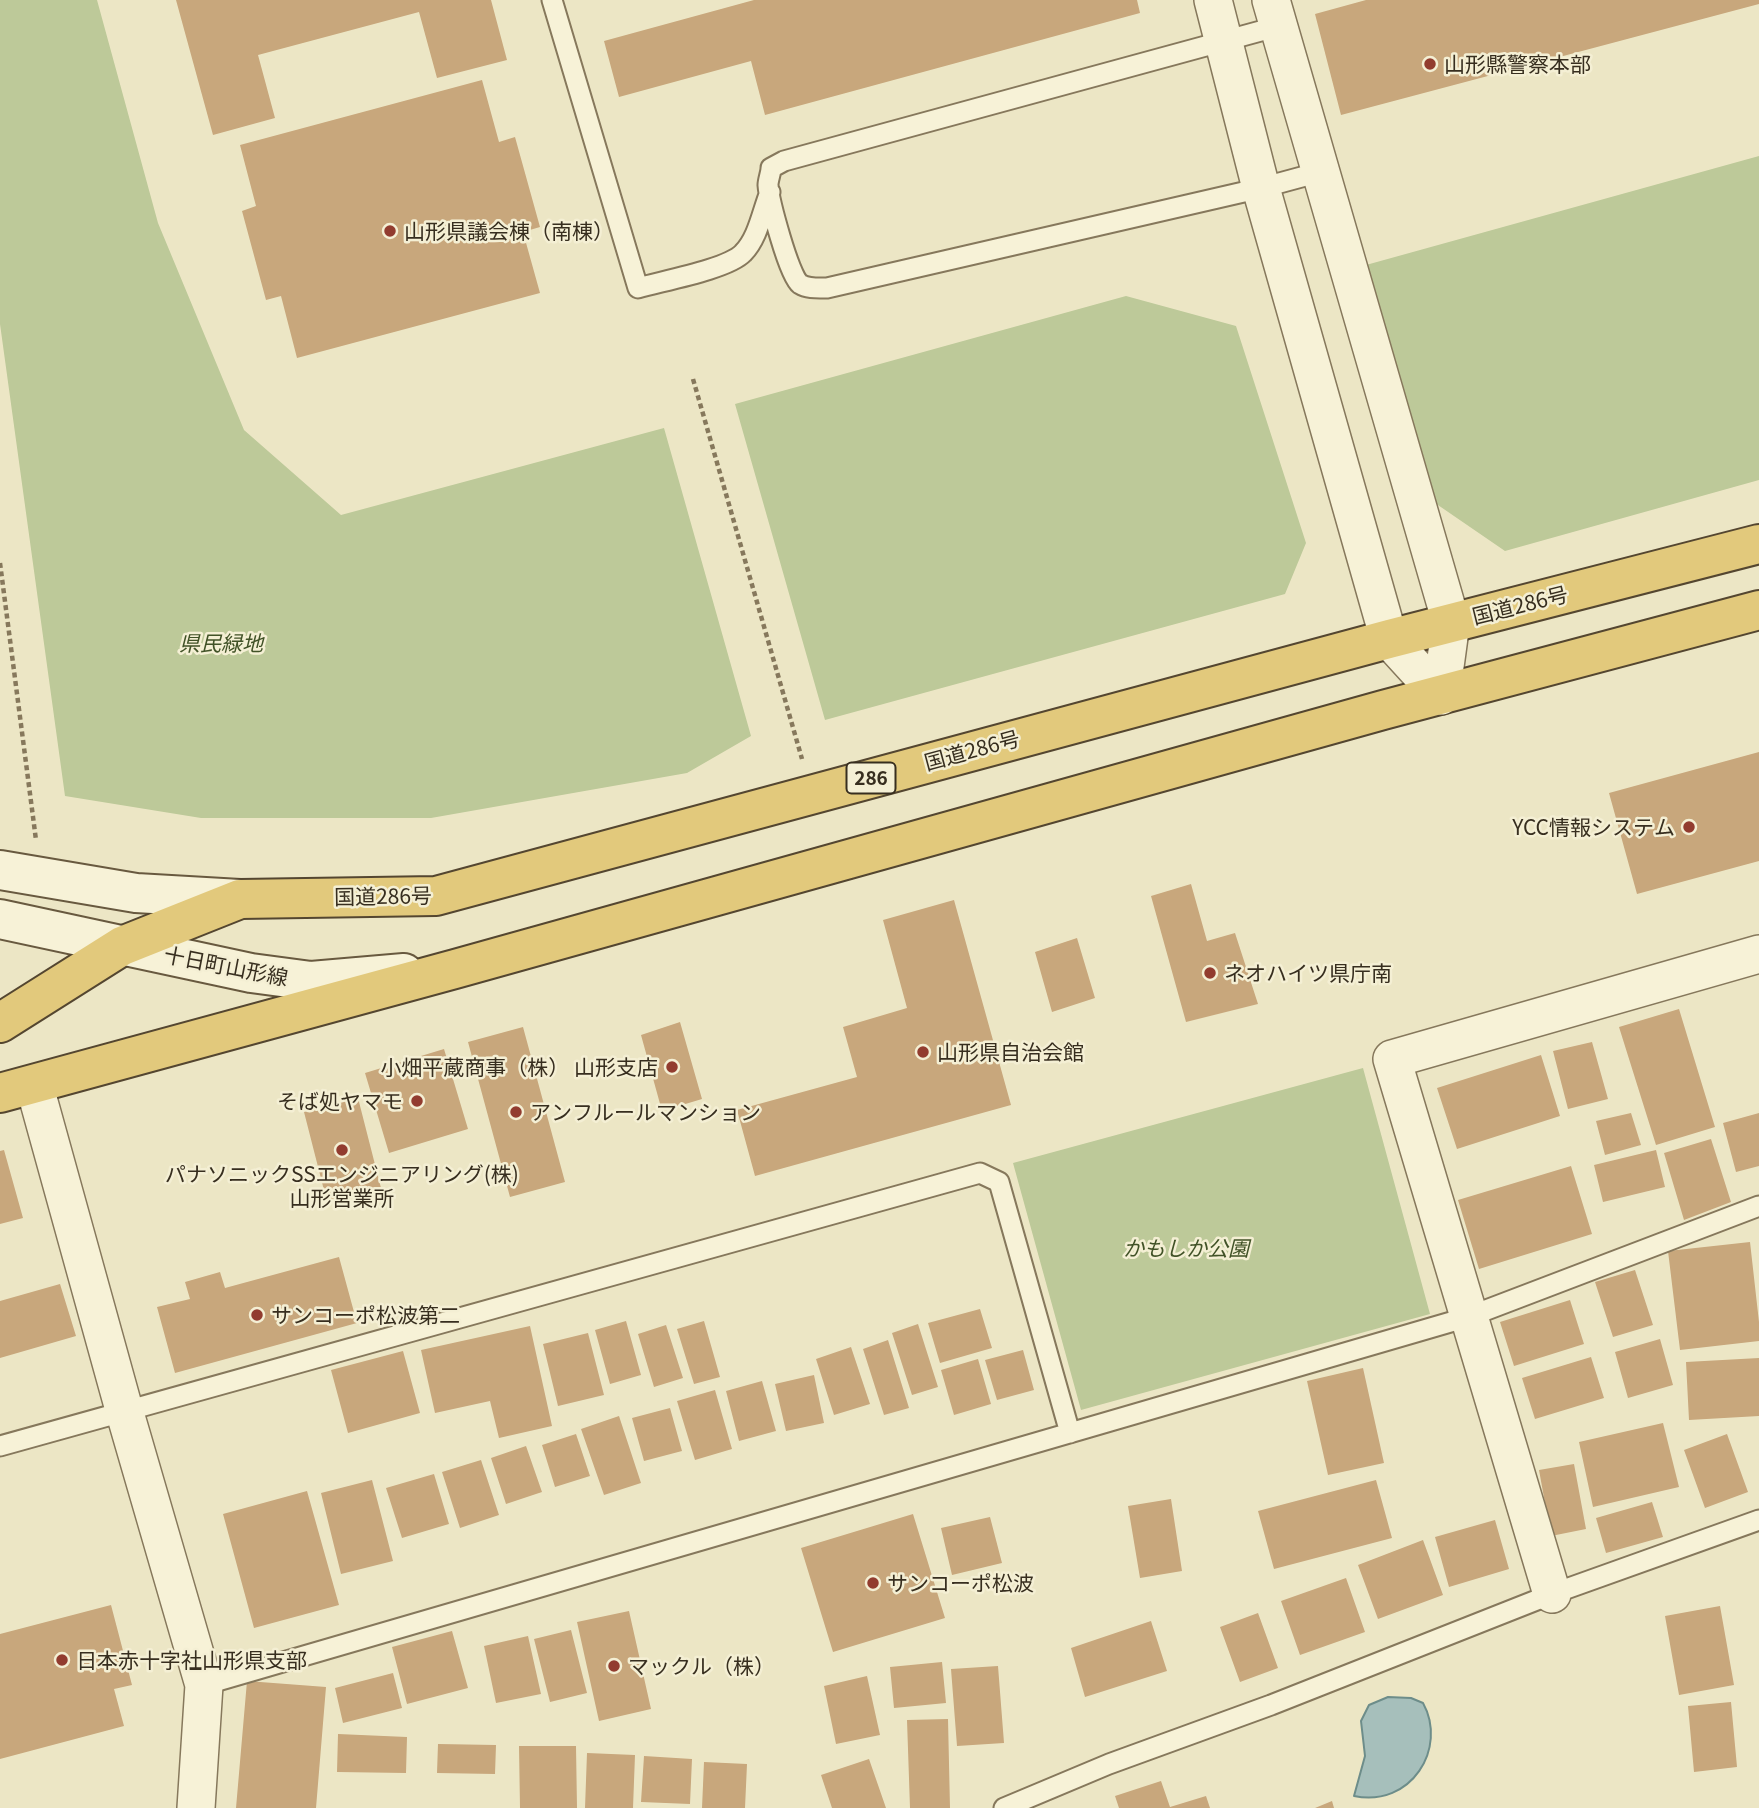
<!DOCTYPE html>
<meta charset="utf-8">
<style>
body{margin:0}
canvas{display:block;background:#ece6c5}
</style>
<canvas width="1759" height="1808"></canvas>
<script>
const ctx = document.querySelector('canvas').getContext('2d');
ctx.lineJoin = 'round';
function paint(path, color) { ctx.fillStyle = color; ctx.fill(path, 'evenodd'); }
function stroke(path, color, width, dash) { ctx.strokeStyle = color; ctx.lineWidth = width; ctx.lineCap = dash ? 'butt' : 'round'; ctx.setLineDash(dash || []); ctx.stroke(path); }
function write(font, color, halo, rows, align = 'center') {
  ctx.font = font + ' Georgia,"Noto Sans JP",serif'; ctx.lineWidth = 5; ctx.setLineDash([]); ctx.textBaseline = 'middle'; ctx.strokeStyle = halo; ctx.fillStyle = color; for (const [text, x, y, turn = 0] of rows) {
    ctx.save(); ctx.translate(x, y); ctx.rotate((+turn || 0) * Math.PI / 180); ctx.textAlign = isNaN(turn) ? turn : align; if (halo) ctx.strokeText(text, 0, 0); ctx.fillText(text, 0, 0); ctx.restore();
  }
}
paint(new Path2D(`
 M 0,0 L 97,0 L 158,223 L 244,430 L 341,515 L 664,428 L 751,736 L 687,773 L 431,818 L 201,818 L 65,796 L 0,324 Z
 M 1759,156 L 1759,480 L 1505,551 L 1435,503 L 1366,265 Z
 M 1126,296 L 1236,326 L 1306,543 L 1285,594 L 825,720 L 735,404 Z
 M 1363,1068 L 1430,1314 L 1081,1410 L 1013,1163 Z`), '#bdc999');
const water = new Path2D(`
 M 1388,1697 L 1411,1698 L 1423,1703 C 1448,1748 1411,1808 1354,1796 L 1365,1756 L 1361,1721 L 1369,1705 Z`);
paint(water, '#a6bfbb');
stroke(water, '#6d8d8a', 2);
paint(new Path2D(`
 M 176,0 L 491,0 L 507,60 L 437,78 L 419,12 L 258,55 L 275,118 L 213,135 Z
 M 754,0 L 1137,0 L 1140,13 L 765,115 L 751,61 L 619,97 L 604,41 Z
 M 1366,0 L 1759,0 L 1759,4 L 1341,115 L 1315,14 Z
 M 482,80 L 499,142 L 515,137 L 540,227 L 523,232 L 540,293 L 297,358 L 281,296 L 266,300 L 242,211 L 256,206 L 240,145 Z
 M 1759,752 L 1759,861 L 1637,894 L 1609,793 Z
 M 1191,884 L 1207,941 L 1235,933 L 1258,1004 L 1186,1022 L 1151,896 Z
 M 954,900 L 1011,1105 L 755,1176 L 737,1110 L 857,1077 L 843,1027 L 907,1008 L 883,920 Z
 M 1077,938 L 1095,998 L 1052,1012 L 1035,952 Z
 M 1679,1009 L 1715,1127 L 1656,1145 L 1619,1027 Z
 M 680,1022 L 702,1099 L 662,1111 L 641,1035 Z
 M 523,1027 L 565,1182 L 510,1197 L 468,1042 Z
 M 1592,1042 L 1608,1099 L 1568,1109 L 1553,1051 Z
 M 444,1049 L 468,1129 L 389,1153 L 365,1073 Z
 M 1541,1055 L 1560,1116 L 1457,1149 L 1437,1088 Z
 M 358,1098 L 381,1188 L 327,1202 L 304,1112 Z
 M 1631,1113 L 1641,1145 L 1605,1155 L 1596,1121 Z
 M 1759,1113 L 1759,1166 L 1736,1172 L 1723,1123 Z
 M 1711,1139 L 1731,1202 L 1684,1220 L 1664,1153 Z
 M 4,1150 L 23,1218 L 0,1224 L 0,1151 Z
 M 1656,1150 L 1665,1187 L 1603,1202 L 1594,1165 Z
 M 1571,1166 L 1592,1234 L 1479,1269 L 1458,1200 Z
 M 1750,1242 L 1759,1322 L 1759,1341 L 1680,1350 L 1668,1251 Z
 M 339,1257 L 357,1323 L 175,1373 L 157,1307 L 190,1299 L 185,1282 L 220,1272 L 225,1288 Z
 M 1635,1270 L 1653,1325 L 1613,1337 L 1595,1282 Z
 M 60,1284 L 76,1336 L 0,1358 L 0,1301 Z
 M 1570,1300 L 1584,1344 L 1514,1366 L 1500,1322 Z
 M 980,1309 L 992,1348 L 940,1363 L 928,1323 Z
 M 626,1321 L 641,1375 L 610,1384 L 595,1330 Z
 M 704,1321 L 720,1377 L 694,1384 L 677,1329 Z
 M 918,1324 L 938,1387 L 912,1395 L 892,1333 Z
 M 666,1325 L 683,1378 L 654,1387 L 638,1334 Z
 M 530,1326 L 552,1426 L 499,1438 L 490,1401 L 435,1413 L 421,1350 Z
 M 588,1333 L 604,1395 L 558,1406 L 543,1344 Z
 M 1660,1339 L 1673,1385 L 1628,1398 L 1615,1352 Z
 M 888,1340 L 909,1408 L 884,1415 L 863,1349 Z
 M 851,1347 L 870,1404 L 834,1415 L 816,1359 Z
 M 1023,1350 L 1034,1390 L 997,1400 L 985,1360 Z
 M 403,1351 L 420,1413 L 348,1433 L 331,1370 Z
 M 1591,1357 L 1604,1398 L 1535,1419 L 1522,1378 Z
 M 1759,1358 L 1759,1416 L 1689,1420 L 1686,1362 Z
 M 978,1359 L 991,1404 L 954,1415 L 941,1370 Z
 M 1363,1368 L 1384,1463 L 1328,1475 L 1307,1381 Z
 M 814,1375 L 824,1423 L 786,1431 L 775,1384 Z
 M 762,1381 L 776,1431 L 739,1441 L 726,1391 Z
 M 715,1390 L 732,1449 L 695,1460 L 677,1401 Z
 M 670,1408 L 682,1451 L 644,1461 L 632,1418 Z
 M 619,1416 L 641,1483 L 604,1495 L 581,1429 Z
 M 1663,1423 L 1679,1487 L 1593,1507 L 1579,1442 Z
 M 576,1434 L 590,1476 L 555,1487 L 542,1445 Z
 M 1727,1434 L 1748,1492 L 1705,1508 L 1684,1450 Z
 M 526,1446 L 542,1492 L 506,1504 L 491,1458 Z
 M 481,1460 L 499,1515 L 460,1528 L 442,1472 Z
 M 1574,1464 L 1586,1529 L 1551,1536 L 1539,1470 Z
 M 434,1474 L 449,1524 L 402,1538 L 386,1488 Z
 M 372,1480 L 393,1561 L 341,1574 L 321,1493 Z
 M 1376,1480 L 1392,1538 L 1274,1569 L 1258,1511 Z
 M 307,1491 L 339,1605 L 254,1628 L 223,1514 Z
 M 1171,1499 L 1182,1571 L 1140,1578 L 1128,1506 Z
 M 1652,1502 L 1663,1537 L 1606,1553 L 1596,1518 Z
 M 913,1514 L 945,1618 L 833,1652 L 801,1548 Z
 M 990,1517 L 1002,1563 L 952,1575 L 941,1528 Z
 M 1495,1520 L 1509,1569 L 1449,1587 L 1435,1537 Z
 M 1423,1540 L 1443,1595 L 1378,1619 L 1358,1565 Z
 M 1346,1578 L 1365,1632 L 1300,1655 L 1281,1601 Z
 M 111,1605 L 132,1685 L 114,1689 L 124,1726 L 0,1759 L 0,1634 Z
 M 1720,1606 L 1734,1685 L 1679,1695 L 1665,1616 Z
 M 629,1611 L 651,1709 L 599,1721 L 577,1622 Z
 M 1258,1613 L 1278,1668 L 1240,1682 L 1220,1627 Z
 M 1151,1621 L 1167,1671 L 1085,1697 L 1071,1648 Z
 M 571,1630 L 587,1693 L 550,1702 L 534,1639 Z
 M 452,1631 L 468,1688 L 407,1704 L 392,1647 Z
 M 528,1636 L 541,1694 L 496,1703 L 484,1646 Z
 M 942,1662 L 946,1703 L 894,1708 L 890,1667 Z
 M 998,1666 L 1004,1743 L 957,1746 L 951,1669 Z
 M 393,1673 L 402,1708 L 343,1723 L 335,1688 Z
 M 867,1676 L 880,1735 L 836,1744 L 824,1686 Z
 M 247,1681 L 326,1687 L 316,1808 L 236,1808 Z
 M 1731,1702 L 1737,1767 L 1694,1772 L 1688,1706 Z
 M 948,1719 L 950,1808 L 910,1808 L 907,1720 Z
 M 338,1734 L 407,1737 L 406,1773 L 337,1772 Z
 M 438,1744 L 496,1745 L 495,1774 L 437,1773 Z
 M 519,1746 L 576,1746 L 577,1808 L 520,1808 Z
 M 587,1753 L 635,1755 L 633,1808 L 585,1808 Z
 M 644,1756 L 692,1759 L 690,1804 L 641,1802 Z
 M 869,1759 L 886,1808 L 832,1808 L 821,1775 Z
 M 704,1762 L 747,1764 L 745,1808 L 702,1808 Z
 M 1161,1781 L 1170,1807 L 1206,1796 L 1210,1808 L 1119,1808 L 1115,1796 Z
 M 1332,1801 L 1334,1808 L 1315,1808 Z`), '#c8a77c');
const service = new Path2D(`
 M 552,0 L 638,288 C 662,281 728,269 743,253 C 758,238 762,212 770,192
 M 1279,26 L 784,161 L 771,168 C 771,173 768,180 768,185 C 769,200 789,276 800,284 C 808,289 818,288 827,288 L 1261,188 L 1320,172
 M 0,1446 L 980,1173 L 999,1182 L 1070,1433
 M 204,1685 L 1468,1317 L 1759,1206
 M 1004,1808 L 1109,1764 L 1271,1705 L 1552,1594 L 1759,1520`);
const minor = new Path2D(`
 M 1213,0 L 1261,188 L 1389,639 L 1441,696
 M 1271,0 L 1451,622 L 1441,696
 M 34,1084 L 125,1413 L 204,1685 L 196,1808
 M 1552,1594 L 1392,1059 L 1759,954`);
const secondary = new Path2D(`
 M 0,870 L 136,893 L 240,899
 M 0,919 L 251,973 L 311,981 L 404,973`);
const trunk = new Path2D(`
 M 0,1023 L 122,946 L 240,899 L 436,896 L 1389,639 L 1759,544
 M 0,1093 L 455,969 L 1383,710 L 1759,610`);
stroke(service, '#86785c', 23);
stroke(minor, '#86785c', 40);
stroke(secondary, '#68593f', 42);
stroke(trunk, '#544630', 42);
stroke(new Path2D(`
 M 693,379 L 802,759
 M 0,563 L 36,840`), '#86785c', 4.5, [5, 3.5]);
stroke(service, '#f7f2d7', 19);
stroke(minor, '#f7f2d7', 37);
stroke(secondary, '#f7f2d7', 38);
stroke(trunk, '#e2c97c', 38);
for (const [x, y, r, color] of [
 [1430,64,7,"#923c2f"],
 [390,231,7,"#923c2f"],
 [1689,827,7,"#923c2f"],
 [1210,973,7,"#923c2f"],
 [923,1052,7,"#923c2f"],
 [672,1067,7,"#923c2f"],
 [417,1101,7,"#923c2f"],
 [516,1112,7,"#923c2f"],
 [342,1150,7,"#923c2f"],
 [257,1315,7,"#923c2f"],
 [873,1583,7,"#923c2f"],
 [62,1660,7,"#923c2f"],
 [614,1666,7,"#923c2f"]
]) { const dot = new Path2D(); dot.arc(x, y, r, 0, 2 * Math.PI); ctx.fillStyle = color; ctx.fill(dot); stroke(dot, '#f4efd4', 2.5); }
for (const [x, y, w] of [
 [871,778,49]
]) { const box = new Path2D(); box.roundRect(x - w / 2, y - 15.5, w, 31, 5); ctx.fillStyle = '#f4efd4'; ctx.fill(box); stroke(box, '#372e1f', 2); }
write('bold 19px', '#372e1f', null, [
 ["286",871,778]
]);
write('21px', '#372e1f', '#f4efd4', [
 ["山形縣警察本部",1444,64],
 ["山形県議会棟（南棟）",404,231],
 ["YCC情報システム",1675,827,"right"],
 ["ネオハイツ県庁南",1224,973],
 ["山形県自治会館",937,1052],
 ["小畑平蔵商事（株） 山形支店",658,1067,"right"],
 ["そば処ヤマモ",403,1101,"right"],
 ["アンフルールマンション",530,1112],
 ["パナソニックSSエンジニアリング(株)",342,1174,"center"],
 ["山形営業所",342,1198,"center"],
 ["サンコーポ松波第二",271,1315],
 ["サンコーポ松波",887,1583],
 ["日本赤十字社山形県支部",76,1660],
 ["マックル（株）",628,1666]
], 'left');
write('21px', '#372e1f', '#f4efd4', [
 ["国道286号",1520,605,-14],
 ["国道286号",972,750,-15],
 ["国道286号",383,896,-1],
 ["十日町山形線",226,966,11]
]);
write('italic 21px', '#415227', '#f4efd4', [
 ["県民緑地",221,643],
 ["かもしか公園",1186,1248]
]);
</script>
